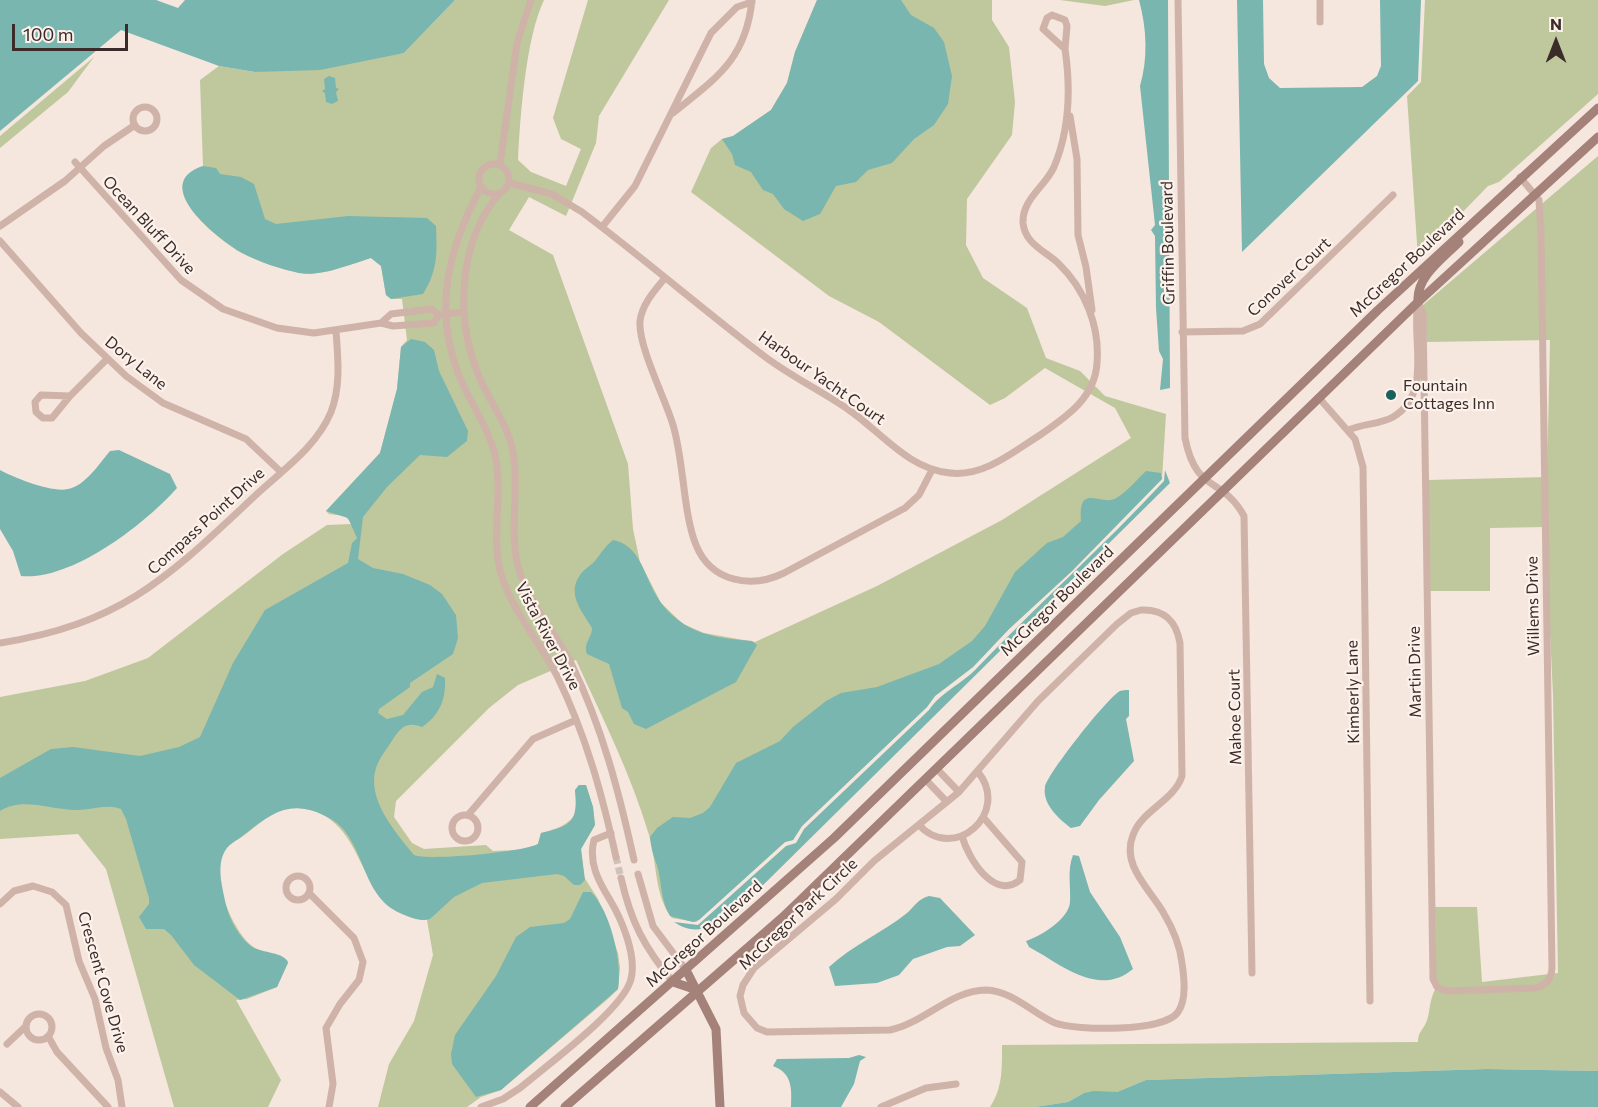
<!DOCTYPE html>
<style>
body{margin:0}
#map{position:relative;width:1598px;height:1107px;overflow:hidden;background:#f5e6de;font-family:Commissioner,sans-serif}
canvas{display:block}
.north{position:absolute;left:1526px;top:12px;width:60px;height:60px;-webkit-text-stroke:4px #fcf2eb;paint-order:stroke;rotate:0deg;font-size:16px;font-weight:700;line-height:24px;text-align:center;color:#3b2c29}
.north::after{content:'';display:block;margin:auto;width:21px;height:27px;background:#3b2c29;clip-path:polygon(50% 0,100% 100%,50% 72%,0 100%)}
.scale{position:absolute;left:12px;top:24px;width:116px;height:27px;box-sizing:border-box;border:3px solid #3b2c29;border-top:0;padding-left:8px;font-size:18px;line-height:21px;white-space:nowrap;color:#3b2c29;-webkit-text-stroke:4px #fcf2eb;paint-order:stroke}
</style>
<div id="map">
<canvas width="1598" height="1107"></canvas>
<div class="north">N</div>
<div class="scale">100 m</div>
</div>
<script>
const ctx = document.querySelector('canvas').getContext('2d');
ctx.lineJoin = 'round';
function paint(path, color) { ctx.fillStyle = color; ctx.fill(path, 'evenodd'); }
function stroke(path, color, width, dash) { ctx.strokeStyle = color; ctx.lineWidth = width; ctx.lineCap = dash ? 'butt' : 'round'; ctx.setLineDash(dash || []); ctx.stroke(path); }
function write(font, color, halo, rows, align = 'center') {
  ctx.font = font + ' Commissioner,sans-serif'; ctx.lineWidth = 4.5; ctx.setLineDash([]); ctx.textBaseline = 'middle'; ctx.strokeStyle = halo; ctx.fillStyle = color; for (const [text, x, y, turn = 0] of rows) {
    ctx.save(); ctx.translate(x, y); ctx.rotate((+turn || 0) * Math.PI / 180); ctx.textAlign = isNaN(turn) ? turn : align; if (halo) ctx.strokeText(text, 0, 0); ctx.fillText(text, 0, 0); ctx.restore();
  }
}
paint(new Path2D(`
 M 455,0 L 544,0 C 526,37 520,117 518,160 L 531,172 L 566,186 L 581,149 L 561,139 L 553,118 L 588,0 L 669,0 L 599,116 L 596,143 L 566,216 L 529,197 L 509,230 L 553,255 L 628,464 L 633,529 L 640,562 L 661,603 L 683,624 L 704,633 L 755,642 L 877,586 L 1002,520 L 1131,438 L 1115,408 L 1045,368 L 1005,398 L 990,405 L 879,322 L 829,296 L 691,192 L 711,148 L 722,139 L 733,136 L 771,110 L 787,83 L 795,52 L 817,0 L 992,0 L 992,20 L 1009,47 L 1015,102 L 1012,135 L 967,199 L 966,245 L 983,278 L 1027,308 L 1046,358 L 1080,371 L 1105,396 L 1166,414 L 1162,479 L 1072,571 L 1009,629 L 973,667 L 935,696 L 927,707 L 802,826 L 793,840 L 785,842 L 696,922 L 672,918 C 654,896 657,860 649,835 C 631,774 602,717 576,660 L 518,685 L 489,708 L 396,801 L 394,817 L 412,843 L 424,849 L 486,845 L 493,851 C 508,850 523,852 538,844 L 541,833 C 556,829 570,825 577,811 L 575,790 L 579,785 L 586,785 L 593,807 L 595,825 L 581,849 L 584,877 L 598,899 L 618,953 L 620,968 L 618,989 L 609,998 L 501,1090 L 481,1097 L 467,1107 L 378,1107 L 389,1064 L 414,1021 L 433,955 L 427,920 C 351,916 373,814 298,808 C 275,806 261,824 243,836 C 237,840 230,843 225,849 C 209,874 231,928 251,945 C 261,954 279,952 288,961 L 277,987 L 247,999 L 236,1000 L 281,1080 L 268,1107 L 174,1107 L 106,869 L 78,834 L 0,839 L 0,697 L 85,681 L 148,658 L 283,554 L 327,525 L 352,524 L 345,516 L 329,514 L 326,511 L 380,453 L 397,389 L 401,347 L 407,340 L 402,299 L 391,299 L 386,295 L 381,266 L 371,258 C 351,264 320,277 299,273 C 281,269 259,262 242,253 C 217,239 149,185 203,166 L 200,80 L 219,66 L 255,72 L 404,53 Z
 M 1060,0 L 1134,0 L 1105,6 Z
 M 1425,0 L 1598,0 L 1598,94 L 1499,182 L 1488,186 L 1418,258 L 1407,96 L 1421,82 Z
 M 94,57 L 68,92 L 0,148 L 0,136 Z
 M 1598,156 L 1598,1071 L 1487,1069 L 1146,1080 L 1117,1092 L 1084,1093 L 1068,1102 L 1035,1107 L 990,1107 C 1003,1088 1002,1067 1002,1045 L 1418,1042 C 1418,1033 1421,1032 1425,1025 C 1431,1014 1428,1001 1436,988 L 1435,907 L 1477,907 L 1482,982 L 1558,973 L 1553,695 L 1545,527 L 1490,528 L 1490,591 L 1425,591 L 1428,480 L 1547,477 L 1550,340 L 1427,342 L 1423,305 Z`), '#bfc79c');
paint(new Path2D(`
 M 0,0 L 156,0 L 178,8 L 185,0 L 455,0 L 404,53 L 320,70 L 255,72 L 219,66 L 121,30 L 0,131 Z
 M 817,0 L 901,0 L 911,15 L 934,28 L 944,42 L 952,76 L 948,104 L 934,125 L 914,139 L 892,163 L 868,170 L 856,182 L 836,186 L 820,214 L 803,221 L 784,209 L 773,194 L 763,190 L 751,172 L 735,165 L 732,154 L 722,139 L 733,136 L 771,110 L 787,83 L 795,52 Z
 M 1139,0 L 1168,0 L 1170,388 L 1160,390 L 1163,359 L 1159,351 L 1156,308 L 1155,236 L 1151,230 L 1155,225 L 1140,86 C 1148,59 1147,29 1139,0 Z
 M 1237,0 L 1263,0 L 1264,64 L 1269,78 L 1280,88 L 1362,87 L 1377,76 L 1381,66 L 1380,0 L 1421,0 L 1418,81 L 1242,252 Z
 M 329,76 L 335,78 L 336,88 L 339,89 L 336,92 L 338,101 L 332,104 L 326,102 L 325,93 L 322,91 L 325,89 L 324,79 Z
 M 203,166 L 216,168 L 220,174 L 241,177 L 254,184 L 265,219 L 276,224 L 348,216 L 427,218 L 436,226 C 437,253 438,270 423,294 L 391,299 L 386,295 L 381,266 L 371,258 C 351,264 321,277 299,273 C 281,269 259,262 242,253 C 218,239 148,184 203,166 Z
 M 411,339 L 425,342 L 434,350 L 439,371 L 468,431 L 467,441 L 447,457 L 420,455 L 387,487 L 363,517 L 358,559 L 373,568 L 403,574 L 430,585 L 442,594 L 456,615 L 458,638 L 453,654 L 410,683 L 410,687 L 379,709 L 378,713 L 387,719 L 403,715 L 422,692 L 433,687 L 437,674 L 445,678 C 446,699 440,715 422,727 C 409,722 403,725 395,736 C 389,746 379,758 376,768 C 366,799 396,833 414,855 C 429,861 523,852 538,844 L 541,833 C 572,826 578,821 575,790 L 579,785 L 586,785 L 593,807 L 595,825 L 581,849 L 585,880 L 580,885 L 574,885 L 564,876 L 557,874 L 482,883 L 454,897 L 430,919 C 418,922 411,917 400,913 C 360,896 366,840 331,819 C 295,798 274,810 245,834 C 237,841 227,844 223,855 C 217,870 223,890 226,905 C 230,921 239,937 252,947 C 262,953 285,952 288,963 L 277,987 L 240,1000 L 194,965 L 171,935 L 164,929 L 146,929 L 139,917 L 149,904 L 149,898 L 126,819 L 121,809 C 105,803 90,811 74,810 C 49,809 22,797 0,811 L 0,778 L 51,749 L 73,747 L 140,756 L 179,747 L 200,737 L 233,663 L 265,610 L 348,563 L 352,543 L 357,538 L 348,518 L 326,511 L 380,453 L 397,389 L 401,347 Z
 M 119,450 L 170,474 L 177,488 C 145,524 72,581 21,576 L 13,551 L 0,529 L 0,470 C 15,478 52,493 68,489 C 85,486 99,464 110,451 Z
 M 1165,470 L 1170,483 L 752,896 C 725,912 707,944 674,922 L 698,925 L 786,846 L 796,843 L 804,829 L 929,710 C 940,693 963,683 977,668 C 1038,604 1104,546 1164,481 Z
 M 1146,471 L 1161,473 L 1162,479 L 1072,571 L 1009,629 L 973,667 L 935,696 L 927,707 L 802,826 L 793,840 L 785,842 L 699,920 L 693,922 L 670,916 C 660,899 662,882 657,865 C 653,855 651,848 650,837 L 657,828 L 673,817 L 690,818 L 703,813 L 710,807 L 736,763 L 780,741 L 793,727 L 826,701 L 841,693 L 877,687 L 939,664 L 972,641 L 985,626 L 1015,572 L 1047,543 L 1063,537 L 1081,521 C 1078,480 1102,509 1118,497 C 1129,490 1137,479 1146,471 Z
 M 613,540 C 640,545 644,575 656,595 C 662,606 672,616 681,622 C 702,637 728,639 752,641 L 757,645 L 736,682 L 646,729 L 634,724 L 628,712 L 622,708 L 609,664 L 587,654 C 583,643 592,638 592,628 C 583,612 566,595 580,575 C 583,570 590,566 594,562 C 601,554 604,547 613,540 Z
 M 1129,690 L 1129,716 L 1126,719 L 1134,761 L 1099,800 L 1080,826 L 1071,828 C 1059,819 1042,804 1045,787 C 1047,774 1108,697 1120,691 C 1123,690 1126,690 1129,690 Z
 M 1073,855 L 1079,856 L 1090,892 L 1120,937 L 1133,969 C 1098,998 1061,964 1029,947 L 1026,941 C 1041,936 1069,919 1070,902 C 1071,886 1067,870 1073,855 Z
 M 583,892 L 591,892 C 610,910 623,963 618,989 L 501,1090 L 476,1097 L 452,1064 L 451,1054 L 455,1035 L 496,976 L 516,937 L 530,927 L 564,923 L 570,919 Z
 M 929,896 L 940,898 L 975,935 L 960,946 L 947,947 L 913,959 L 899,975 L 877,983 L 835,986 L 829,967 C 853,945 882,933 907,913 C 915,906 918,899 929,896 Z
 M 859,1055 L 866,1057 L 860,1061 L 854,1084 L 841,1107 L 791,1107 C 792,1088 792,1073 773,1066 L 777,1059 L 849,1058 Z
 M 1487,1069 L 1598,1071 L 1598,1107 L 1035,1107 L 1068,1102 L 1084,1093 L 1094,1091 L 1117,1092 L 1146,1080 Z`), '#79b6af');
stroke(new Path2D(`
 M 616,857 L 621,878`), '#d0c1ba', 7, [7, 3.5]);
stroke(new Path2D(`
 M 1178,0 L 1185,438 C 1196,494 1222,476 1244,516 L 1252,973
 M 1320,0 L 1320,22
 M 1052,15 L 1065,20 L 1067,26 L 1065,49 L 1043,29 L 1047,18 Z
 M133 119a12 12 0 1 1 24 0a12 12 0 1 1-24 0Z
 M 673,113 C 716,78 746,60 752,0
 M 1070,116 L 1077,159 L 1078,235 L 1086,267 L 1092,310
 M 75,162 L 181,280 L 223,309 L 277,328 L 314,333 L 381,323 L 393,326 L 434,323 L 439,315
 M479 179a15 15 0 1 1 30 0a15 15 0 1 1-30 0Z
 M 500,164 L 517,43 L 531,0
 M 509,183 L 552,194 L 582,212 C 643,258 700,307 760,353 C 788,375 820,390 849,410 C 881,432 908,469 950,473 C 984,477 1013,452 1040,435 C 1066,417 1095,398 1097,363 C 1100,326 1085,289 1058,263 C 1045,251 1025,244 1023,223 C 1022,199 1045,187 1054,167 C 1070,129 1071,90 1065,49
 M 481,187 C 449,247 433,307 458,373 C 468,400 486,423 494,451 C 505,492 489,537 502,577 C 514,613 540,643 557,676 C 586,735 602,794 616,857
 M 500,193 C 458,241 455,318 478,374 C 487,398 504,418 511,443 C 522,485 507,529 519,570 C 529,604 556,633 572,665 C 602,727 619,792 634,860
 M 0,226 L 65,181 L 104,146 L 135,125
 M 602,227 L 635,186 L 711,33 L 737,7 L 752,2
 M 0,241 L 81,333 L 126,376 L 163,403 L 246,439 L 281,472
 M 665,278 C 655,290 642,304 640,321 C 638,346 665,398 673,425 C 684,461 683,513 696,545 C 711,582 751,589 784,573 L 905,508 L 919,495 L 932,470
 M 1418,302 L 1423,313 L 1433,979 L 1437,987 L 1446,991 L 1536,988 C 1547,984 1551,980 1552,968 L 1541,233 L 1539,200 L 1520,177
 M 381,323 L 391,314 L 431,309 L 439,315 L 463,312
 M 1182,332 L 1243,331 L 1260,324 L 1393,195
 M 41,395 L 70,396 L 52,418 L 43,418 L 36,412 L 35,402 Z
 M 70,396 L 106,360
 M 1319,398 L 1355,439 L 1363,467 L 1370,1001
 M 1349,430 C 1363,423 1379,425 1393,417 C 1433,394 1411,340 1418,302
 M 1141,610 C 1165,609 1176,621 1180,643 L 1182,776 C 1174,801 1142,810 1133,835 C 1121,865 1149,888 1163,912 C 1172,927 1180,945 1182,963 C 1184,977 1187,999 1178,1012 C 1165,1032 1077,1031 1055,1023 C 1032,1013 1013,991 986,990 C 951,990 924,1023 890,1030 L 767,1032 L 757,1028 L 744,1013 L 740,996 L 743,985 L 754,968 L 836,899 L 874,861 L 959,792 L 1038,701 L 1117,624 L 1131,613 Z
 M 0,643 C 125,623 169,576 258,493 C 284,469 317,446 331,412 C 341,386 338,359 336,331
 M 937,769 L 959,792
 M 926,780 L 947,802
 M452 828a13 13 0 1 1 26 0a13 13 0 1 1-26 0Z
 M 468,815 L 533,739 L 576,720
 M 919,825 C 954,863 1011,813 978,772
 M 962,836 C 968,858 994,901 1020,880 L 1022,862 L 983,817
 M 638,874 L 653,926 L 686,970
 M286 888a12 12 0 1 1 24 0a12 12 0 1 1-24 0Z
 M 621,878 C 631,922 644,947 673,982
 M 309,893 L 354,938 L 363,962 L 359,980 L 340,1004 L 326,1028 L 333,1084 L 329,1107
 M 0,904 L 14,891 L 33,886 L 52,892 L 66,905 L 79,961 L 95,999 L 106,1048 L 118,1080 L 122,1107
 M26 1027a13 13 0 1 1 26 0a13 13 0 1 1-26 0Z
 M 48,1036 L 57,1052 L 108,1107
 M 7,1044 L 26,1026
 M 0,1092 L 18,1107
 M 481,1107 L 503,1099 L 520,1088 C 546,1066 624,1009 631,979 C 637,956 622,920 610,900 C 599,882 588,863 594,840 L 611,833
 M 881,1107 L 926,1088 L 956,1084`), '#cfb3a8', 7);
stroke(new Path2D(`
 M 1418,302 C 1416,277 1442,259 1459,242
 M 686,970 L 716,1029 L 720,1107
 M 673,982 L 697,990
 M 530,1107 L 834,838 L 1378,310 L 1598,108
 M 565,1107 L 783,917 L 1418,302 L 1598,137`), '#a48179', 9);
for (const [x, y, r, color] of [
 [1391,395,6,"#19625b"]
]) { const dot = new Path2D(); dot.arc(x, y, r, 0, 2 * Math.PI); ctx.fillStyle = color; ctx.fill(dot); stroke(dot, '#fcf2eb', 2); }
write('16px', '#3b2c29', '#fcf2eb', [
 ["Ocean Bluff Drive",149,225,47],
 ["Griffin Boulevard",1168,243,-91],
 ["McGregor Boulevard",1407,263,-43],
 ["Conover Court",1289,277,-43],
 ["Dory Lane",136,363,39],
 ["Harbour Yacht Court",822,378,35],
 ["Compass Point Drive",206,521,-42],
 ["McGregor Boulevard",1057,601,-44],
 ["Willems Drive",1533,606,-91],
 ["Vista River Drive",548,636,62],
 ["Martin Drive",1415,672,-91],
 ["Kimberly Lane",1353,692,-91],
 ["Mahoe Court",1235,717,-91],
 ["McGregor Park Circle",798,914,-43],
 ["McGregor Boulevard",704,934,-42],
 ["Crescent Cove Drive",103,982,74]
]);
write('16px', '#3b2c29', '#fcf2eb', [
 ["Fountain",1403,386],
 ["Cottages Inn",1403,404]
], 'left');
</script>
